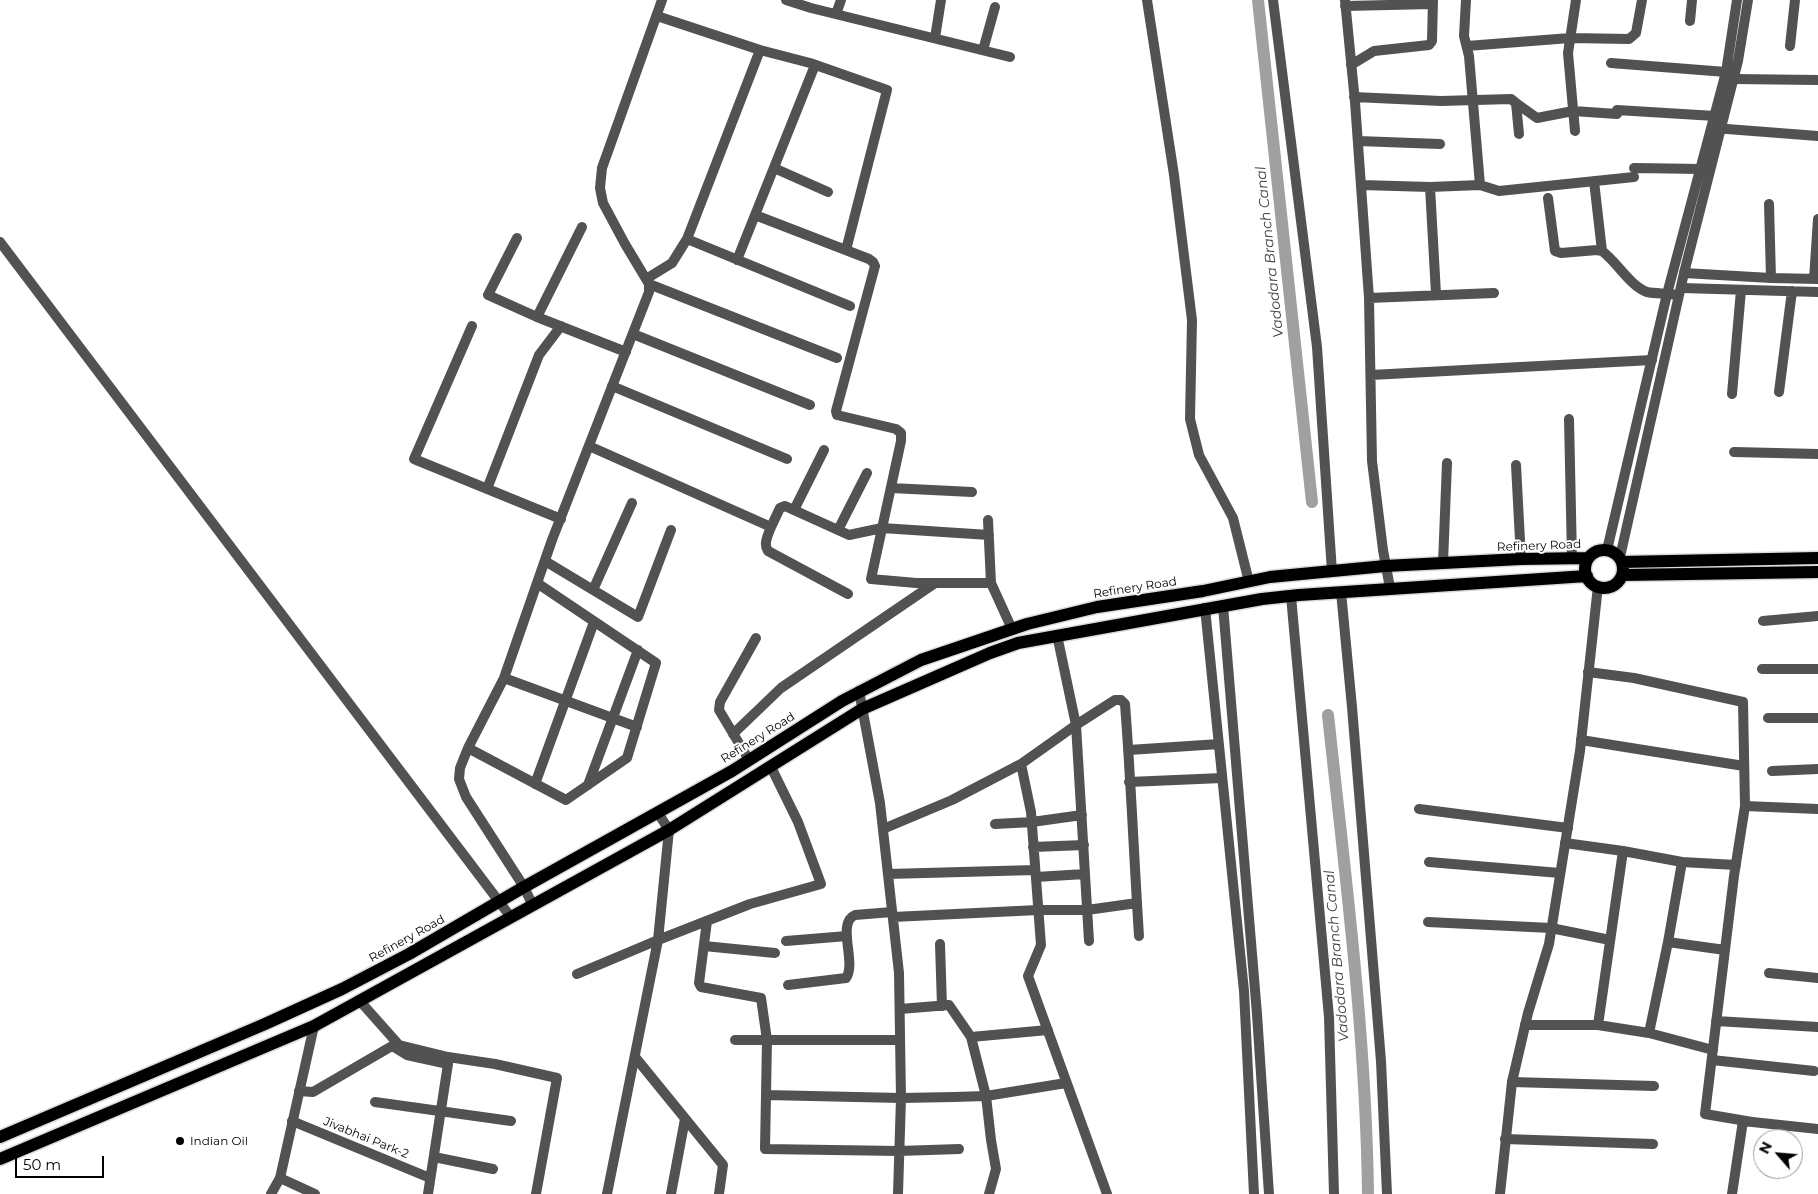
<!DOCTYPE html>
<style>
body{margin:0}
#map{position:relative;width:1818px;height:1194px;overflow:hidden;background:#fff;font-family:Montserrat,sans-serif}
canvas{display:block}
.north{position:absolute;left:1753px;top:1129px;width:50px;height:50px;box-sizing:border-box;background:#fff;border:1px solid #999;border-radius:50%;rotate:297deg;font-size:14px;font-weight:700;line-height:20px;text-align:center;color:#000}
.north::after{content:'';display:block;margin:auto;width:18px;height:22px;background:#000;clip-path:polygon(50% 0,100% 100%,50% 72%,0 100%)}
.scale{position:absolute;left:15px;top:1156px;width:89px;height:22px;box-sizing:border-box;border:2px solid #000;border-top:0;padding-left:6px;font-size:15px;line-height:18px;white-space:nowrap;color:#000;-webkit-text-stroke:4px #fff;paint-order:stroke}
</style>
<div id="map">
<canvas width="1818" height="1194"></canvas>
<div class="north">N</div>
<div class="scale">50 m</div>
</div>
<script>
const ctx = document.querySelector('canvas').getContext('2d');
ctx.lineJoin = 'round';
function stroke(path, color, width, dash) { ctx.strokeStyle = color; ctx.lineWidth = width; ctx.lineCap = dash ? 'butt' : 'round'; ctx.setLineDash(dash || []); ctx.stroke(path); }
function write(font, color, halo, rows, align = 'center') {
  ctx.font = font + ' Montserrat,sans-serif'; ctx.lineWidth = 4; ctx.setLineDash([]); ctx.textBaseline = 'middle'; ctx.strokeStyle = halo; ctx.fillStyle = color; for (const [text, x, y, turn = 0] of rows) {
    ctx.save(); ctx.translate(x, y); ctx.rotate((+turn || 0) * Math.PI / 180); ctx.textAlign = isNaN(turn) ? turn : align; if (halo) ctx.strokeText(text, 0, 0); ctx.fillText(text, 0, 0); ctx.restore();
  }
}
stroke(new Path2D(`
 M 1258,0 L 1312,502
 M 1328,715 C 1345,874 1366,1034 1368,1194`), '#a0a0a0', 12);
const primary = new Path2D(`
 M1585 569a19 19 0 1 1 38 0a19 19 0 1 1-38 0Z
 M 1622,562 L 1818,558
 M 1623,575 L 1818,572
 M 0,1137 L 265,1024 L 342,989 L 409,954 L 524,887 L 732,771 L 842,701 L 921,660 L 1027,624 L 1097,607 L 1203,591 L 1270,577 L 1385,566 L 1521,559 L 1588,558
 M 0,1159 L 314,1026 L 669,830 L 862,709 L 990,653 L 1018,643 L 1040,639 L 1262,599 L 1299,595 L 1587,576`);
stroke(primary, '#dbdbdb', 15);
stroke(new Path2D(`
 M 786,0 L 811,8 L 1010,57
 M 1147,0 L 1174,175 L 1192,320 L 1190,419 L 1199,455 L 1233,518 L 1249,582
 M 1273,0 L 1317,347 L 1332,572
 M 1345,0 L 1355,102 L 1369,298 L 1372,461 L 1383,550 L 1390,588
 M 1345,6 L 1433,4
 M 836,14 L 841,0
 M 657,16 L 760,50
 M 1690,21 L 1692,0
 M 935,38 L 941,0
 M 1467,46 L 1570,38 L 1629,39 L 1636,33 L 1642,0
 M 1790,46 L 1795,0
 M 983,50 L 995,7
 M 1611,63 L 1726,72
 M 1351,65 L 1374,51 L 1429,45 L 1432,41 L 1433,0
 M 1734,79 L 1818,80
 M 1354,97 L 1441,101 L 1511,99 L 1516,103 L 1519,134
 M 1516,103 L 1537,118 L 1573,111 L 1617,114
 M 1617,110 L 1715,116
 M 1714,128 L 1818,136
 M 1575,131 L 1568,53 L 1576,0
 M 1358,141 L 1440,144
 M 774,168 L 828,192
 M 1634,168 L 1701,169
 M 1594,181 L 1602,251
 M 1361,185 L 1430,187
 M 1480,185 L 1499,191 L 1634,177
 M 1548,198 L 1555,251 L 1561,253 L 1597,250 L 1602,251 C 1618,263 1629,285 1647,292 C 1656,294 1667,293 1676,295
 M 1769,204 L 1771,278
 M 755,215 L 869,259 L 873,262 L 875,266 L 836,411 L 837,415 L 896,429 L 901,433 L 901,441 L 871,579 L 916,583 L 991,583 L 1012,629
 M 582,227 L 537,317 L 626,352
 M 517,238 L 488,295 L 537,317
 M 0,242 L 510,916
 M 846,250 L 887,90 L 810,63 L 760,50 L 687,239 L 850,306
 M 737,260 L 815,65
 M 1684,273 L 1771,278 L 1818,279
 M 646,279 L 672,263 L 687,239
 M 1814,279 L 1818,219
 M 649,284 L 837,358
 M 1682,288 L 1818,292
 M 1436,294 L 1430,187 L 1480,185 L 1469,56 L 1464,36 L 1466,0
 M 1369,298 L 1494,293
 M 472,326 L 414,459 L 561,519
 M 633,334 L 810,405
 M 1371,375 L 1652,360
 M 612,386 L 787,459
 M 1779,392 L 1792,291
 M 1732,394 L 1741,290
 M 1569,419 L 1572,558
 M 589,446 L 771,527 L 780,508 L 785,506 L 849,535 L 882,528 L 989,535
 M 1734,452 L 1818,454
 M 1516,465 L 1521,559
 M 891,488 L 972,492
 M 487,489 L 539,355 L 561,326
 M 794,510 L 824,450
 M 988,520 L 991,583
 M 771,527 C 768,535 763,544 768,551 L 848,594
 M 838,530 L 867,473
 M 545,561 L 638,617 L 671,530
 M 1443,563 L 1447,463
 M 593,590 L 632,503
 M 1291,596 L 1329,1017 L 1334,1194
 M 1223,606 L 1257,1014 L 1269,1194
 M 1205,608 L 1244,991 L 1254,1194
 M 1763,621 L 1818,616
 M 1057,635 L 1076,725 L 1089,941
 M 1762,669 L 1818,669
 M 1588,672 L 1634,678 L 1743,702 L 1745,806 L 1818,809
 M 504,678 L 637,727
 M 859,691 L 880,803 L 899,973 L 901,1098 L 898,1194
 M 1768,718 L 1818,718
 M 733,734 L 781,688 L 935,583
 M 1581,740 L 1744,766
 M 468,748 L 566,800 L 627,758 L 656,663 L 537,583
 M 1129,750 L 1219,744
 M 749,760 L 719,710 L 720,702 L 756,638
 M 1021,764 L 1031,812 L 1041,945 L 1028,976 L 1107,1194
 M 1772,771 L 1818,769
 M 1129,782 L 1222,778
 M 535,784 L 594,622
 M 588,785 L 638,650
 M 1745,806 L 1734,876 L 1705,1114 L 1752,1122
 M 1419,809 L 1568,828
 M 995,824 L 1032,822 L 1082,815
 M 883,829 L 952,800 L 1021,764 L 1076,725 L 1115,700 L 1121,700 L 1125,704 C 1131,781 1134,859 1139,936
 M 1565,843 L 1623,851
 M 1033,847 L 1084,845
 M 1429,862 L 1560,873
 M 1682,862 L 1736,865
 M 888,874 L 1035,870
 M 1036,877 L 1085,874
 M 532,904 L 524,887 L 466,797 L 459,779 L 460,768 L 468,748 L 504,678 L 552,540 L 649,292 L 649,284 L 625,244 L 603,203 L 600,188 L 602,168 L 662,0
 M 893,917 L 1038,910 L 1087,910 L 1137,903
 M 707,921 L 699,983 L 701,987 L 761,998 L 767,1040 L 765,1149 L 899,1151 L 959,1149
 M 1428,922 L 1551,928 L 1610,940
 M 786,941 L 847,936
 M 1668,942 L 1725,950
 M 940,944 L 942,1006
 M 704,946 L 775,953
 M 1769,973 L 1818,978
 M 577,974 L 658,940 L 750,904 L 821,884 L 798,822 L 771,767
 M 788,985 L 846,978 C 857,963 836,923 855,915 L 892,912
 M 359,1000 L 399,1045 L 448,1057 L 495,1064 L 557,1078 L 536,1194
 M 900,1009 L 949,1005 L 971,1037 L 986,1096 L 991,1140 L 996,1169 L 989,1194
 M 1716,1021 L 1818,1027
 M 1525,1025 L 1598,1025 L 1623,851 L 1682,862 L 1668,942 L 1649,1033
 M 1598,1025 L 1649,1033 L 1713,1050
 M 971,1037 L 1048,1030
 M 735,1040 L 900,1040
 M 394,1047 L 407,1055 L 448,1064 L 428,1194
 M 635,1057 L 723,1165 L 719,1194
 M 1712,1060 L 1814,1071
 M 1512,1082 L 1654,1086
 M 299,1091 L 313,1092 L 392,1046
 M 766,1095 L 901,1098 L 954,1097 L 986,1096 L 1066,1083
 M 375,1102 L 511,1121
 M 292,1121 L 430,1178
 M 1505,1139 L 1653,1144
 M 434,1157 L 493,1169
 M 280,1178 L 315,1194
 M 607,1194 L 658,940 L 669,830 L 658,813
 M 671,1194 L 685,1119
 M 1732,1194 L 1743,1121 L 1818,1129`), '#525252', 10);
stroke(new Path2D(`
 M 1607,550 L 1667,294 L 1726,72 L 1737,0
 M 1620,557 L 1684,273 L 1738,61 L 1748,0
 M 1341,592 L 1352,707 L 1381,1061 L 1387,1194
 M 271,1194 L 280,1178 L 314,1026
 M 1500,1194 L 1512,1082 L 1528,1013 L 1549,944 L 1580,751 L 1598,586`), '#525252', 10);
stroke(primary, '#000', 12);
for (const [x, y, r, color] of [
 [180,1141,5,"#000"]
]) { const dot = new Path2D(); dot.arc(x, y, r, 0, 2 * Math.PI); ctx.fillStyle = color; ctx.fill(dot); stroke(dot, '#fff', 2); }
write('12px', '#000', '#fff', [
 ["Refinery Road",1539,546,-2],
 ["Refinery Road",1135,588,-9],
 ["Refinery Road",758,738,-32],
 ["Refinery Road",407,939,-29],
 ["Jivabhai Park-2",366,1138,22]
]);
write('12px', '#000', '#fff', [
 ["Indian Oil",190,1141]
], 'left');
write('italic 14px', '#414141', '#fff', [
 ["Vadodara Branch Canal",1270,252,-96],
 ["Vadodara Branch Canal",1337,956,-95]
]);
</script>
